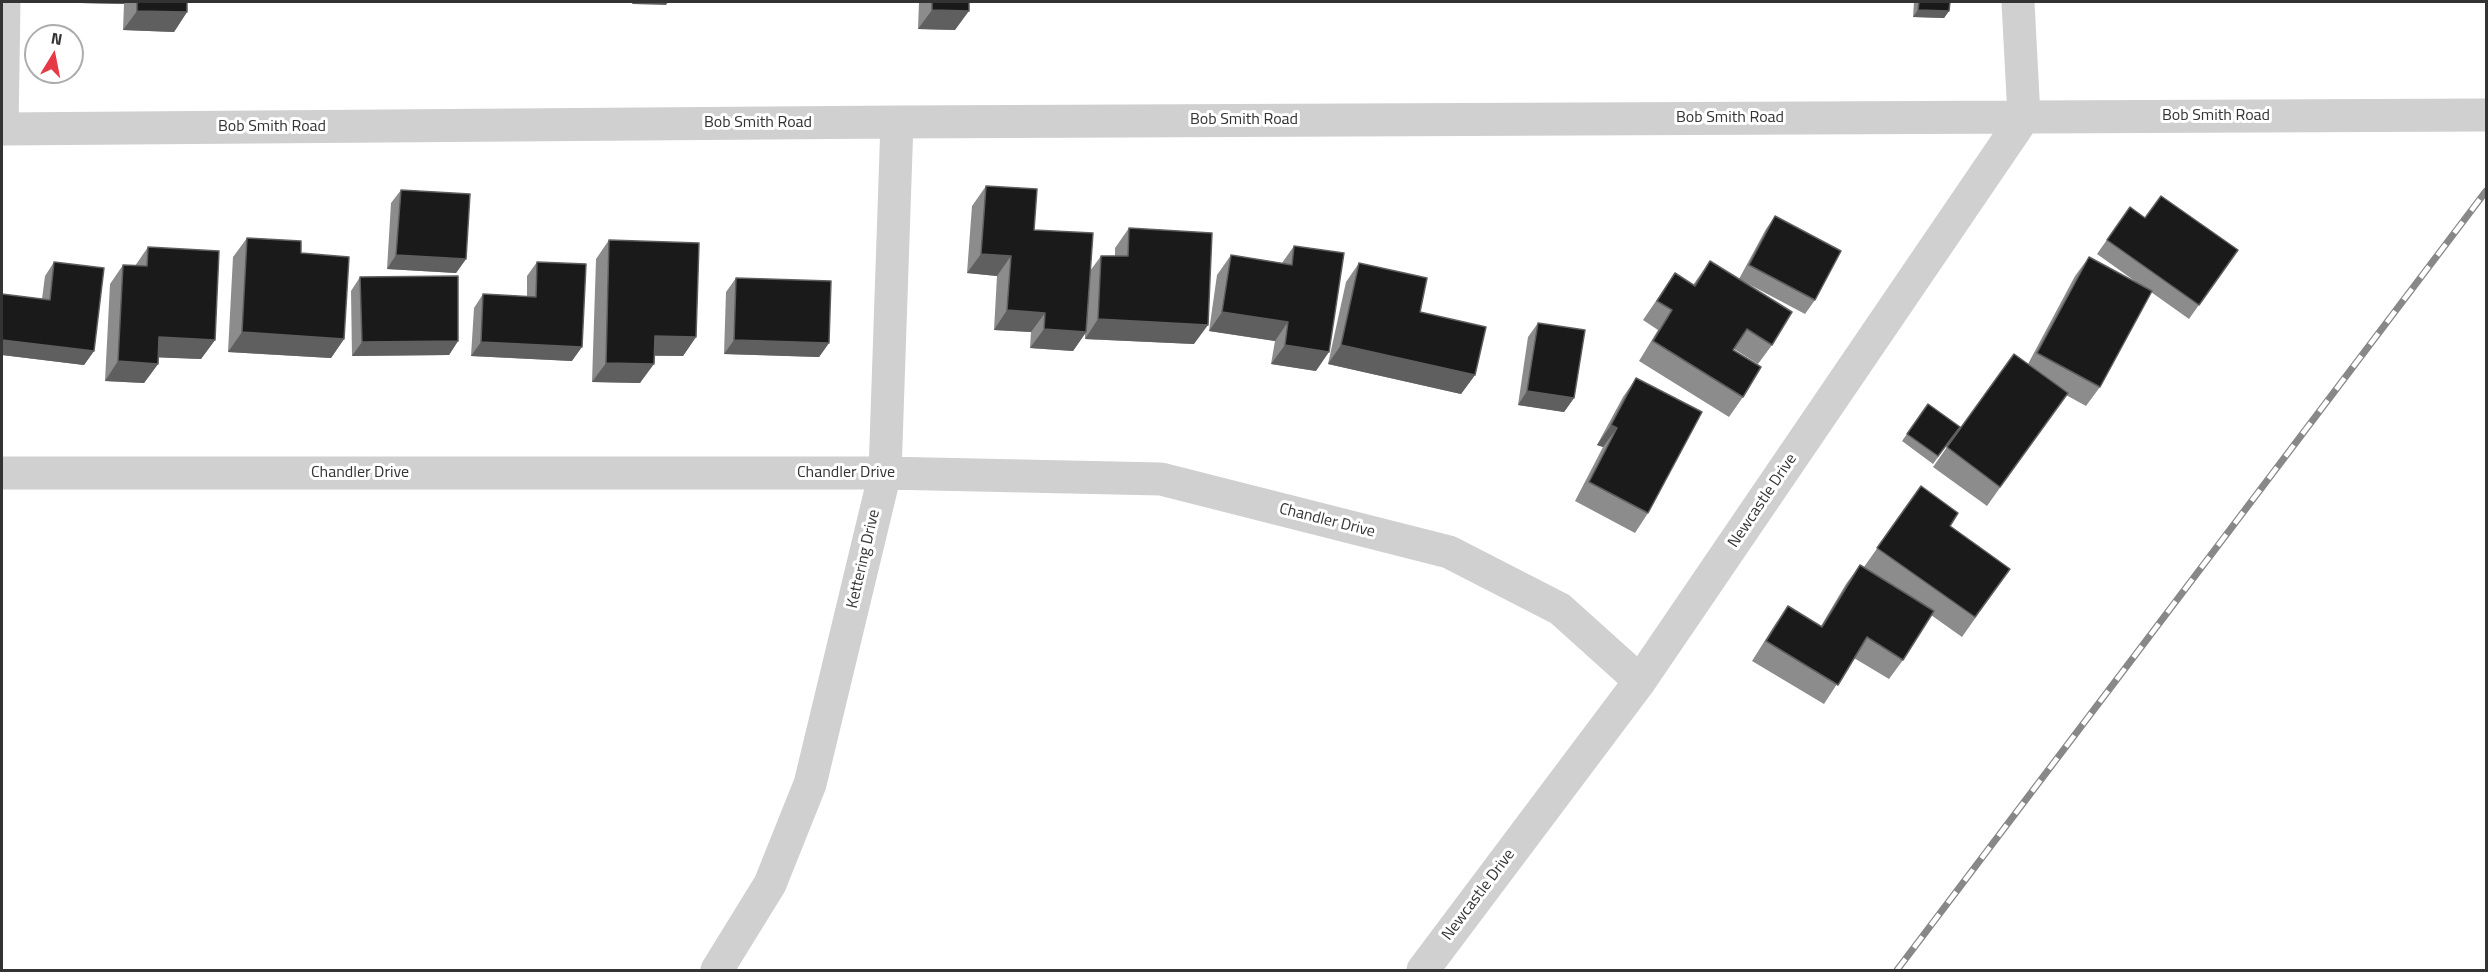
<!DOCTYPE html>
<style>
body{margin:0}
#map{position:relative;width:2488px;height:972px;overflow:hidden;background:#fff;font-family:"Titillium Web",sans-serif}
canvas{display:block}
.frame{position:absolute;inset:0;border:3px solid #333;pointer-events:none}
.north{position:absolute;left:24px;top:24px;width:60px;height:60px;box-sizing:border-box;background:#fff;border:2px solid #adadad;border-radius:50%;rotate:10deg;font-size:16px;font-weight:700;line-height:24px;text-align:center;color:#333}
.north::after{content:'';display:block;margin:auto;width:21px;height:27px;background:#e63946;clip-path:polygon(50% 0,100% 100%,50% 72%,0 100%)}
</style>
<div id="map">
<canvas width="2488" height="972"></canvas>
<div class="frame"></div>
<div class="north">N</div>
</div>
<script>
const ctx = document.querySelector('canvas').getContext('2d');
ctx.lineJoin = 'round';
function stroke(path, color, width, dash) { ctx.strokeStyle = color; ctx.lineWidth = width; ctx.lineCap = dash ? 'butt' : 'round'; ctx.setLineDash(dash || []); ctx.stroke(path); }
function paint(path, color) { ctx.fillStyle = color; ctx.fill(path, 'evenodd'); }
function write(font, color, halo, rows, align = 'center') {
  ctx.font = font + ' "Titillium Web",sans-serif'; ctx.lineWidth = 6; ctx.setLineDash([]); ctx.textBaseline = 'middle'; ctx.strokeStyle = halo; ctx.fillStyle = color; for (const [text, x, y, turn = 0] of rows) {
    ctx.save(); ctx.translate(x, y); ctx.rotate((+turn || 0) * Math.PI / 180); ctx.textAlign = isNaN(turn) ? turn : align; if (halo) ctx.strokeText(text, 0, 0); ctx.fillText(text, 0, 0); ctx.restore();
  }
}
stroke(new Path2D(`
 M 2,129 L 897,122 L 2486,115
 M 2,129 L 4,2
 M 2,473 L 885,473 L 1161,479 L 1449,552 L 1560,609 L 1640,681
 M 717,970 L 770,884 L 810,784 L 885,473 L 897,122
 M 1423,970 L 1640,681 L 2024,117 L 2018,2`), '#d0d0d0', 33);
const rail = new Path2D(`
 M 1897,970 L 2486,191`);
stroke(rail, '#888', 7);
stroke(rail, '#fff', 4.5, [14]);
paint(new Path2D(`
 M 80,2 L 187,2 L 187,12 L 174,32 L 123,30 L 124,4 L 80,3 Z
 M 919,2 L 969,2 L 955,30 L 918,29 Z
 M 1914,2 L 1950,2 L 1949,11 L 1944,18 L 1913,17 Z
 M 986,186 L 1034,230 L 1090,271 L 1101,256 L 1115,256 L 1115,248 L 1129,228 L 1194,344 L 1085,339 L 1085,334 L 1073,351 L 1030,348 L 1031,332 L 994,330 L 997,276 L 967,273 L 972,206 Z
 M 401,190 L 466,259 L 456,273 L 387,269 L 391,203 Z
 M 2130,207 L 2145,218 L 2238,250 L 2189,319 L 2151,292 L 2100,387 L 2086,406 L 2066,395 L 1987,506 L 1933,467 L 1947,447 L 2028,364 L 2075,276 L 2089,257 L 2139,284 L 2097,254 Z
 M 1775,216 L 1815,300 L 1805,314 L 1739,279 L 1766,229 Z
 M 247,238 L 301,253 L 344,339 L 331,358 L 228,352 L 233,257 Z
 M 609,240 L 696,337 L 683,356 L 654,356 L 640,383 L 592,382 L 596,259 Z
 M 1294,246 L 1316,371 L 1271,364 L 1275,341 L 1209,331 L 1217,275 L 1231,255 L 1282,263 Z
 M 148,247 L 215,340 L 201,359 L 158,357 L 158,364 L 144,383 L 105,381 L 110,284 L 123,265 L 135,266 Z
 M 1710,261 L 1772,345 L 1758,364 L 1734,349 L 1733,350 L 1743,397 L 1729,417 L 1639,361 L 1658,330 L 1643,320 L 1675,273 L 1693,285 Z
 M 54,262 L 94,351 L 84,365 L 2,355 L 2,294 L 42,299 L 45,276 Z
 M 537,262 L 572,361 L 471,356 L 474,308 L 483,294 L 527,297 L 527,276 Z
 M 1359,263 L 1420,312 L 1475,375 L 1461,394 L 1328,364 L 1346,282 Z
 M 360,277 L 458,341 L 449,355 L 352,356 L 351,291 Z
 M 736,278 L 829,343 L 819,357 L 724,354 L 726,292 Z
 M 1538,323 L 1574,398 L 1564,412 L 1518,405 L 1528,337 Z
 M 1636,378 L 1648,513 L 1635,533 L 1575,501 L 1603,447 L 1597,445 L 1623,397 Z
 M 1928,404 L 1960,427 L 1933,464 L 1902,441 Z
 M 1921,486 L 1950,526 L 2010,569 L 1962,637 L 1931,615 L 1903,660 L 1889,679 L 1854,658 L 1824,704 L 1752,661 L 1774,626 L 1788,606 L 1821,626 L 1846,584 L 1860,565 L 1864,567 Z`), '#8c8c8c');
paint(new Path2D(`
 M 81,2 L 126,2 L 124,4 L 80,3 Z
 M 380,2 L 400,2 L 399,3 Z
 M 633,2 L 668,2 L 666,5 L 632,4 Z
 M 932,10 L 969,11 L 955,30 L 918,29 Z
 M 1918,10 L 1949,11 L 1944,18 L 1913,17 Z
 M 137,11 L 187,12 L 174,32 L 123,30 Z
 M 981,254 L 1011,256 L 997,276 L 967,273 Z
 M 396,255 L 466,259 L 456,273 L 387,269 Z
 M 1007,310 L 1045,313 L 1031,332 L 994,330 Z
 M 1222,312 L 1288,322 L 1275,341 L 1209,331 Z
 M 1098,319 L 1208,325 L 1194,344 L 1085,339 Z
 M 1044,329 L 1086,332 L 1073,351 L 1030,348 Z
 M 242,332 L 344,339 L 331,358 L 228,352 Z
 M 655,336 L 696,337 L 683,356 L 642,355 Z
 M 159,337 L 215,340 L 201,359 L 146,357 Z
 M 2,340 L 94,351 L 84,365 L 2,355 Z
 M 734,340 L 829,343 L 819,357 L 724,354 Z
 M 458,341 L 449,355 L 352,356 L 362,342 Z
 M 481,342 L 582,347 L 572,361 L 471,356 Z
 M 1285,345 L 1329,352 L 1316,371 L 1271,364 Z
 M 1341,345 L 1475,375 L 1461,394 L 1328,364 Z
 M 118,361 L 158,364 L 144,383 L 105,381 Z
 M 606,363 L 654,364 L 640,383 L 592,382 Z
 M 1527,391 L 1574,398 L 1564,412 L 1518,405 Z
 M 1611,425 L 1617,428 L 1603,447 L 1597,445 Z`), '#5f5f5f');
const building = new Path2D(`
 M 137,2 L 187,2 L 187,12 L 137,11 Z
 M 932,2 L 969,2 L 969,11 L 932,10 Z
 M 1919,2 L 1950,2 L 1949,11 L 1918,10 Z
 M 986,186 L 1037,189 L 1034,230 L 1093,233 L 1086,332 L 1044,329 L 1045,313 L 1007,310 L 1011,256 L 981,254 Z
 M 401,190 L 470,194 L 466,259 L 396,255 Z
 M 2161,196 L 2238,250 L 2199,305 L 2107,240 L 2130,207 L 2145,218 Z
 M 1775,216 L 1841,251 L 1815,300 L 1749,265 Z
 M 1129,228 L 1212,233 L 1208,325 L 1098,319 L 1101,256 L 1128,256 Z
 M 247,238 L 301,241 L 301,253 L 349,257 L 344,339 L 242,332 Z
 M 609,240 L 699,243 L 696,337 L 655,336 L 654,364 L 606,363 Z
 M 1294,246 L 1344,253 L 1329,352 L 1285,345 L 1288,322 L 1222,312 L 1231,255 L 1292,265 Z
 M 148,247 L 219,251 L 215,340 L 159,337 L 158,364 L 118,361 L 123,265 L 147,266 Z
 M 2089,257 L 2152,291 L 2100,387 L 2037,353 Z
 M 1710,261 L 1792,312 L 1772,345 L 1747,329 L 1733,350 L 1761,367 L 1743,397 L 1653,341 L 1672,310 L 1657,301 L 1675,273 L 1695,286 Z
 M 54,262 L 104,268 L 94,351 L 2,340 L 2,294 L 50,300 Z
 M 537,262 L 586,264 L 582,347 L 481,342 L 483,294 L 536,297 Z
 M 1359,263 L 1427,278 L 1420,312 L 1486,327 L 1475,375 L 1341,345 Z
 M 458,276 L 458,341 L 362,342 L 360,277 Z
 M 736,278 L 831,281 L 829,343 L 734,340 Z
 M 1538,323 L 1585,330 L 1574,398 L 1527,391 Z
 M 2014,354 L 2068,393 L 2000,487 L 1947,447 Z
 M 1636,378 L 1702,412 L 1648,513 L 1589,482 L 1617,428 L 1611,425 Z
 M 1928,404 L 1960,427 L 1938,456 L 1907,434 Z
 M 1921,486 L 1958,513 L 1950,526 L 2010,569 L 1975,617 L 1877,548 Z
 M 1860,565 L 1934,611 L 1903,660 L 1867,637 L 1838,685 L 1766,641 L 1788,606 L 1822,627 Z`);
paint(building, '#1a1a1a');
stroke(building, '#5f5f5f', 1.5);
write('16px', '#333', '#fff', [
 ["Bob Smith Road",2216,116],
 ["Bob Smith Road",1730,118],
 ["Bob Smith Road",1244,120],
 ["Bob Smith Road",758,123],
 ["Bob Smith Road",272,127],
 ["Chandler Drive",360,473],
 ["Chandler Drive",846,473],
 ["Newcastle Drive",1763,501,-56],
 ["Chandler Drive",1327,521,14],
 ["Kettering Drive",864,559,-77],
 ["Newcastle Drive",1479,895,-53]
]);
</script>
